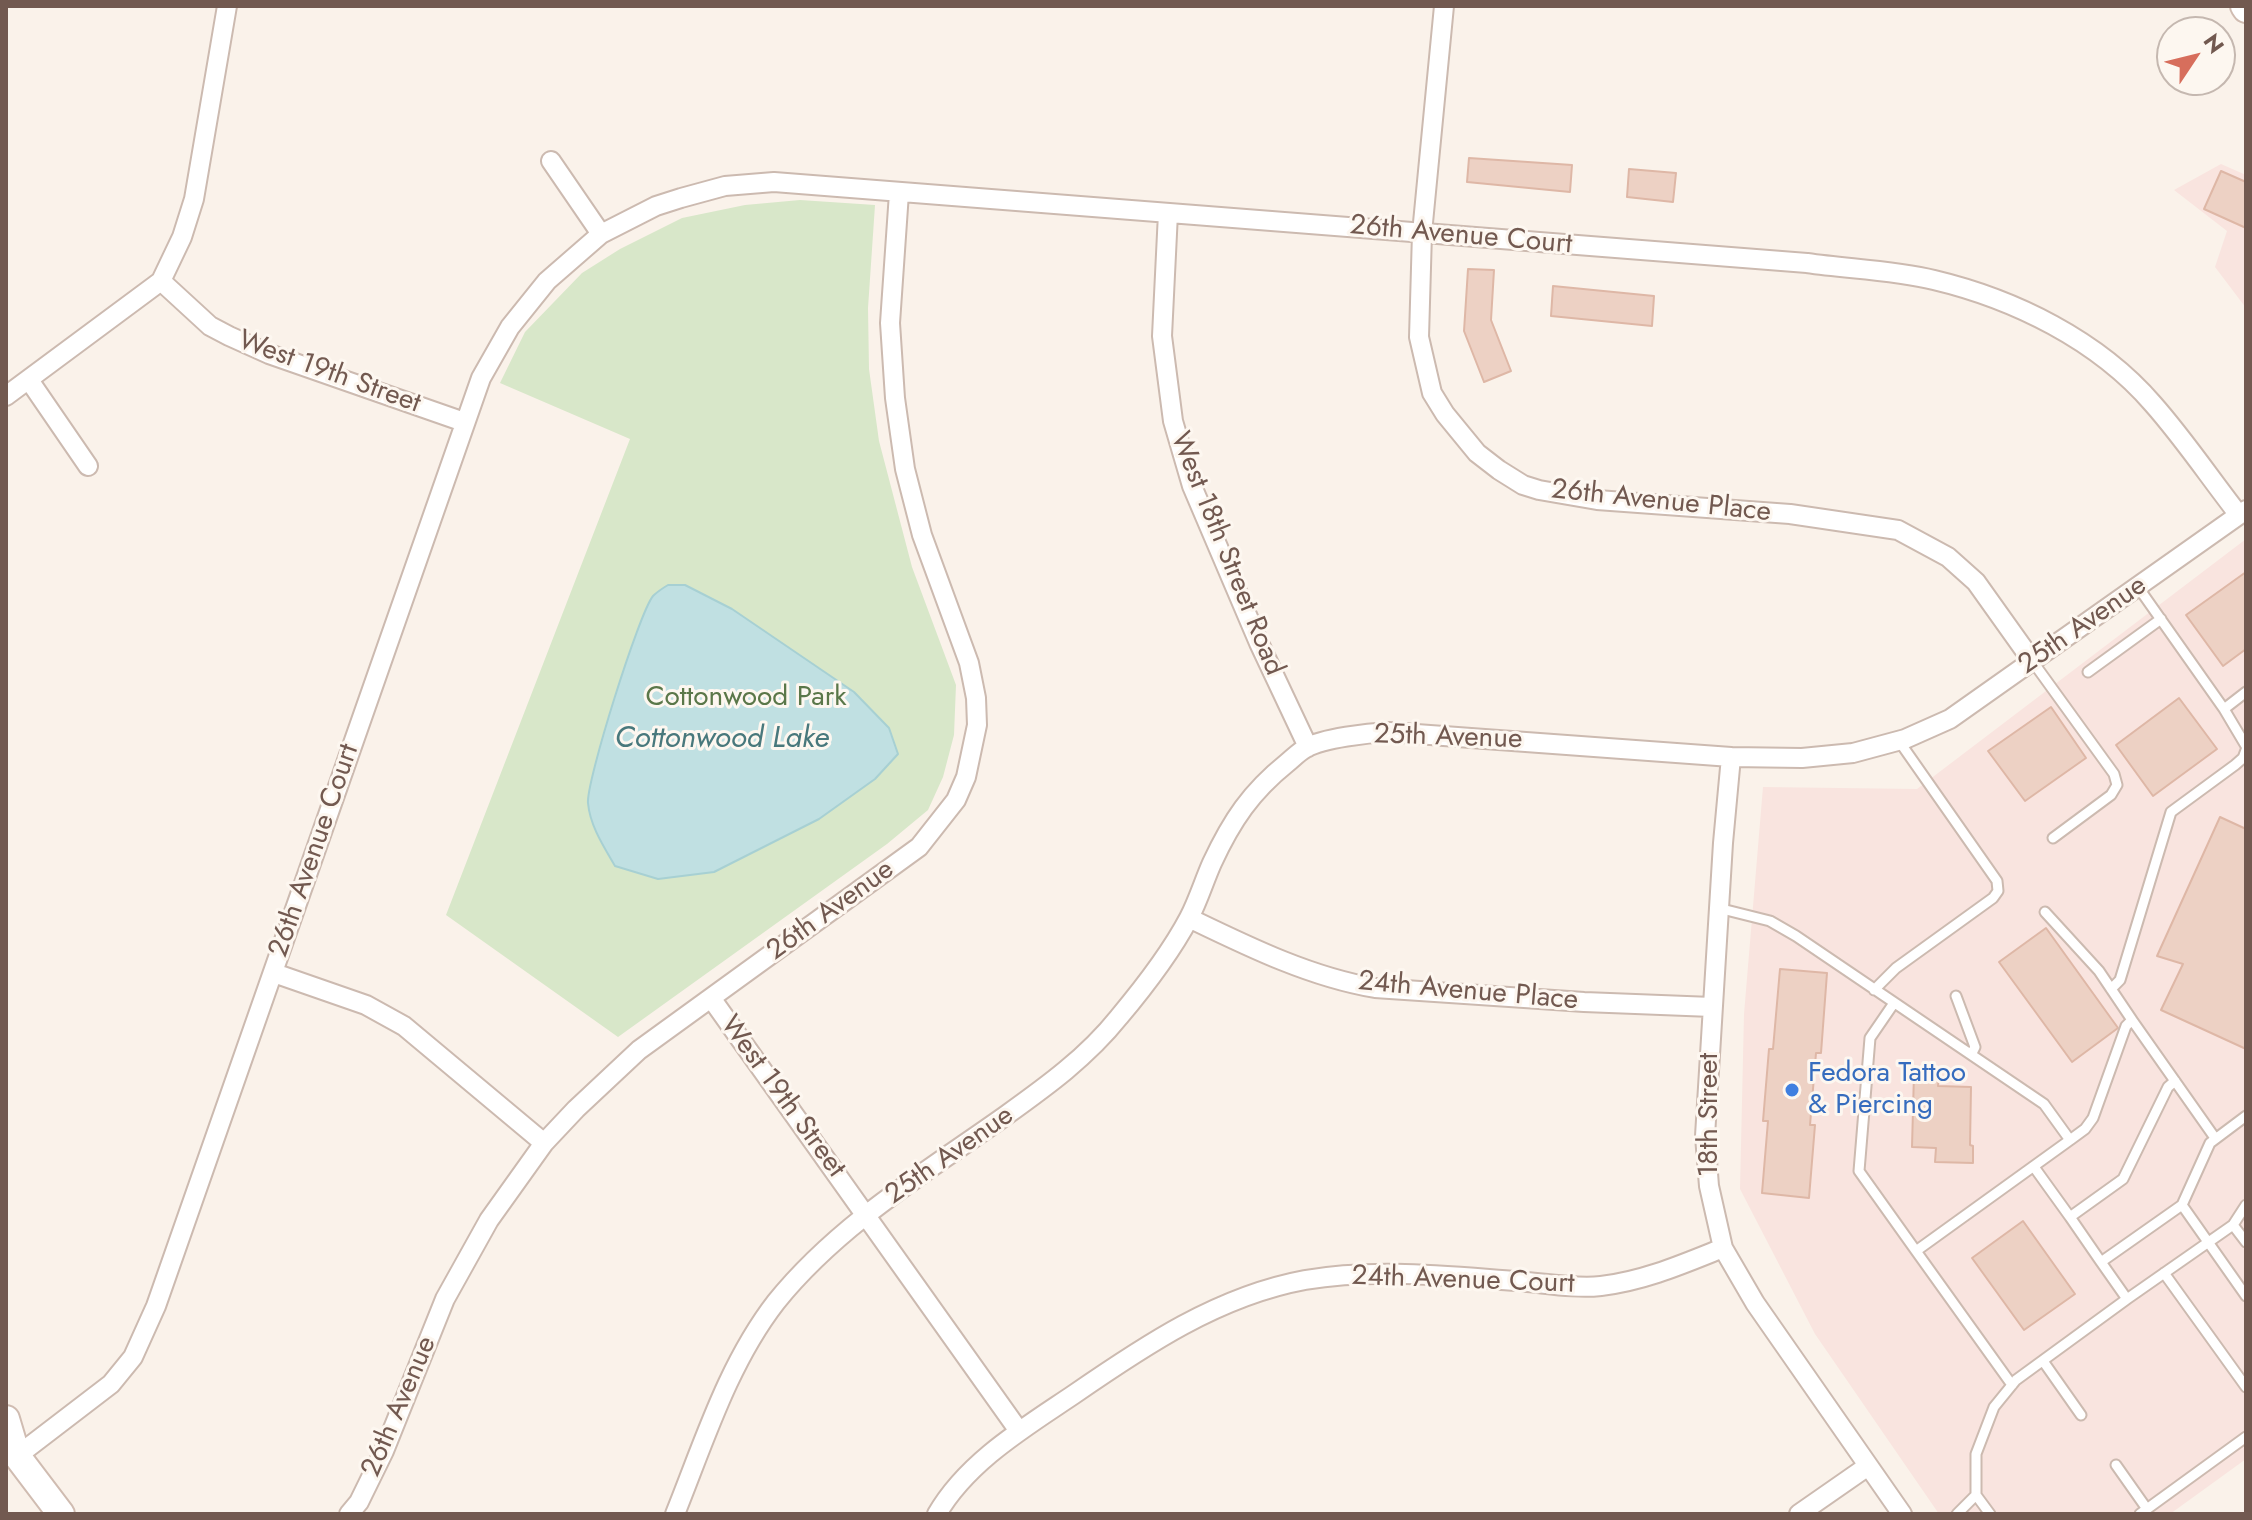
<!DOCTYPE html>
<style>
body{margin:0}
#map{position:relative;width:2252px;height:1520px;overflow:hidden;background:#faf2ea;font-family:Jost,sans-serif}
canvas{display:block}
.frame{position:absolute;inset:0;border:8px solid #725950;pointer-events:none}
.north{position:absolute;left:2156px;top:16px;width:80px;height:80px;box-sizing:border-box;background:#fdf7f0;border:2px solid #c5b8b0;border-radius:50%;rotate:55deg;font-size:22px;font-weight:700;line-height:32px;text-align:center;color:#725950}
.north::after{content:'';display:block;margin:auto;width:28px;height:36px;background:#d76e5c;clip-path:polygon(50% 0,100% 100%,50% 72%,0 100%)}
</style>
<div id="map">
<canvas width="2252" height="1520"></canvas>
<div class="frame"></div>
<div class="north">N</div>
</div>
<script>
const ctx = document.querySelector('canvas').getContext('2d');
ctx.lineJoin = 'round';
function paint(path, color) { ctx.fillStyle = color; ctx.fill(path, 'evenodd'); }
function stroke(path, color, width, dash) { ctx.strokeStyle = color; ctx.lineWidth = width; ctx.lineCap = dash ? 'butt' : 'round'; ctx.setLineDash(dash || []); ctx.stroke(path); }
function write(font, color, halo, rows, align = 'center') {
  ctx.font = font + ' Jost,sans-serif'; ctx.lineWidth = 6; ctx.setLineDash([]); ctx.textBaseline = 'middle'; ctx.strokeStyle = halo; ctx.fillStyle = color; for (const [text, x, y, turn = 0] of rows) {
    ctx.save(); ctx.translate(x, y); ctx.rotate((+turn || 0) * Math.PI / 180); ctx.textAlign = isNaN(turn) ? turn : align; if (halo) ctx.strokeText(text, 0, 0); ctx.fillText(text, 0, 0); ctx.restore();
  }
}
paint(new Path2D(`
 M 2221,164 L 2246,175 L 2246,308 L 2215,267 L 2227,231 L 2174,190 Z
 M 2246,539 L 2246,1459 L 2170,1514 L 1939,1514 L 1815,1334 L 1740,1189 L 1744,1014 L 1763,787 L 1917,789 Z`), '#f9e4df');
paint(new Path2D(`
 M 800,200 L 875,205 L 868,308 L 869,369 L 879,441 L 912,567 L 956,685 L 954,735 L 943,777 L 928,810 L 887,844 L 618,1037 L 446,915 L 630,439 L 500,383 L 525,332 L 582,273 L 620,249 L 682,218 L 745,205 Z`), '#d8e7c9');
const water = new Path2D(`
 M 668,585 L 685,585 L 732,609 L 854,692 L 889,728 L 898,754 L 875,779 L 819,819 L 714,872 L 658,879 L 615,866 C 604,847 590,826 588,803 C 586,782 639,613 653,596 C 657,592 663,588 668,585 Z`);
paint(water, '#c0e0e2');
stroke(water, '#a7d0d3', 2);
const building = new Path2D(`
 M 1469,158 L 1572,165 L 1570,192 L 1467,182 Z
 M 1629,169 L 1676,173 L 1673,202 L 1627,197 Z
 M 2221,171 L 2246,182 L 2246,228 L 2204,209 Z
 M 1468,269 L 1494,270 L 1491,320 L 1511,371 L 1484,382 L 1464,331 Z
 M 1553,286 L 1654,296 L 1652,326 L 1551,316 Z
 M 2246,572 L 2246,649 L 2223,666 L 2186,615 Z
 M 2179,698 L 2217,749 L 2153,796 L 2116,745 Z
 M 2051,707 L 2086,758 L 2025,801 L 1988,751 Z
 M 2220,817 L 2246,829 L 2246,1049 L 2161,1010 L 2183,964 L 2157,956 Z
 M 2046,928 L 2118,1028 L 2072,1062 L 1999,962 Z
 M 1780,969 L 1827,973 L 1821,1053 L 1816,1053 L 1810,1125 L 1815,1125 L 1809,1198 L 1762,1193 L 1768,1121 L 1763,1121 L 1769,1049 L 1773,1049 Z
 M 1914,1073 L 1939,1074 L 1938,1086 L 1971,1087 L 1970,1145 L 1973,1146 L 1973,1163 L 1935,1162 L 1936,1148 L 1912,1147 Z
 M 2023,1221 L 2075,1294 L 2024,1330 L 1972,1258 Z`);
paint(building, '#edd1c4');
stroke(building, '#deb7a6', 2);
const lane = new Path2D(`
 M 2138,587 L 2224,709 L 2246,692
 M 2033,662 L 2114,774 L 2117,785 L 2111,795 L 2053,838
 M 2088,672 L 2161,619
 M 2224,709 L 2246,746
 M 1718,908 L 1770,921 L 1796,936 L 2044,1104 L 2070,1140 L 1916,1251 L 2012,1385
 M 2045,912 L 2099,971 L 2132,1020 L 2126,1026 L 2093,1118 L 2085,1129 L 2070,1140
 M 2111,989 L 2120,980 L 2171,812 L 2235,765 L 2243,758 L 2246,750
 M 1874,990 L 1896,968 L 1993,898 L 1998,891 L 1997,881 L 1899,741
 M 1956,996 L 1975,1047 L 1972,1053
 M 1894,1003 L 1870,1038 L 1859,1171 L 1916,1251
 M 2132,1020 L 2215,1138
 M 2034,1167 L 2070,1217
 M 2182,1205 L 2246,1296
 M 2233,1225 L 2246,1242
 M 2101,1262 L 2070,1217 L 2123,1179 L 2168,1087 L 2175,1081
 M 2164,1273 L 2246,1387
 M 2127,1299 L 2233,1225 L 2246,1205
 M 2043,1361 L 2081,1415
 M 2116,1465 L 2147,1509
 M 1976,1495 L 1990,1514
 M 1957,1514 L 1976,1495 L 1976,1454 L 1994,1407 L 2016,1380 L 2127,1299 L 2101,1262 L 2182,1205 L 2210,1143 L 2246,1116
 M 2140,1514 L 2246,1437`);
const street = new Path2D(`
 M 1444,6 L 1422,233 L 1419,337 L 1432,393 L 1445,414 L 1477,453 L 1499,470 L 1523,485 L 1539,490 L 1597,500 L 1790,514 L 1898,530 L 1948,557 L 1976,582 L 2033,662
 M 551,161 L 601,234
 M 1168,213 L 1162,336 L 1173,421 L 1192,486 L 1259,643 L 1308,747
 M 161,281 L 210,326 L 229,336 L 269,354 L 464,422
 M 29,380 L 88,466
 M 6,396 L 161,281 L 182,237 L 194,199 L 227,6
 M 1731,757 L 1723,843 L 1705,1136 L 1709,1186 L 1723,1248 L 1755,1303 L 1902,1514
 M 1189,918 C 1249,947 1310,977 1375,988 L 1584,1002 L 1712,1007
 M 274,973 L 366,1005 L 404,1026 L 544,1143
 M 711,998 L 1019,1431
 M 17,1456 L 111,1384 L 133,1357 L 156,1306 L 481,378 L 510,327 L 547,281 L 601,234 L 656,206 L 681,198 L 725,186 L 774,182 L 1807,263 C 1848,269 1893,270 1934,280 C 2014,299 2098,340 2153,404 C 2184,439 2210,478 2239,515
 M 349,1514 L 359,1502 L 384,1451 L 445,1299 L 489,1220 L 544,1143 L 576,1109 L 639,1050 L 919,847 L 956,800 L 966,777 L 977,725 L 976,698 L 969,663 L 922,535 L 905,469 L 895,398 L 890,323 L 899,193
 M 675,1514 C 704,1442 728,1364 776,1302 C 838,1225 926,1172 1005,1116 C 1047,1086 1087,1057 1119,1017 C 1145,986 1170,954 1189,918 C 1198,901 1204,881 1212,863 C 1232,820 1251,792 1287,763 C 1293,758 1300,751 1306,748 C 1323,738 1369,733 1389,732 L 1731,757 L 1802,758 L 1853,753 L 1905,739 L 1950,719 L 2246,510
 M 937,1514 C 967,1462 1024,1428 1073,1395 C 1144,1346 1218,1296 1305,1280 C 1375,1268 1446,1276 1517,1281 C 1544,1283 1574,1289 1601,1286 C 1644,1281 1683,1264 1723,1248
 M 1799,1514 L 1868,1466`);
const secondary = new Path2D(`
 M 2244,6 L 2246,9
 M 6,1419 L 17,1456
 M 6,1447 L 17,1456 L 61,1514`);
stroke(lane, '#ccbab0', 13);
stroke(street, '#ccbab0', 22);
stroke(secondary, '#d0bcb1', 30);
stroke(lane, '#fff', 9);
stroke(street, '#fff', 18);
stroke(secondary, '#fff', 26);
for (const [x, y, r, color] of [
 [1792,1090,8,"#3f7fe0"]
]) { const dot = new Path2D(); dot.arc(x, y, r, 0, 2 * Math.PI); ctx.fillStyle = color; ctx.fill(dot); stroke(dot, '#fdf7f0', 3); }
write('28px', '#725950', '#fdf7f0', [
 ["26th Avenue Court",1461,236,5],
 ["West 19th Street",329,373,20],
 ["26th Avenue Place",1661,502,6],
 ["West 18th Street Road",1226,554,68],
 ["25th Avenue",2083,626,-35],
 ["25th Avenue",1448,738,2],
 ["26th Avenue Court",315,851,-71],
 ["26th Avenue",831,911,-36],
 ["24th Avenue Place",1468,992,5],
 ["West 19th Street",782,1097,54],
 ["18th Street",1710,1115,-90],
 ["25th Avenue",950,1156,-35],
 ["24th Avenue Court",1463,1281,2],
 ["26th Avenue",400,1407,-67]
]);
write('28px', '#5a7749', '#fdf7f0', [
 ["Cottonwood Park",746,698]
]);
write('28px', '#366cbe', '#fdf7f0', [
 ["Fedora Tattoo",1808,1074],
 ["& Piercing",1808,1106]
], 'left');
write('italic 30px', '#48787c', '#fdf7f0', [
 ["Cottonwood Lake",722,740]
]);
</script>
